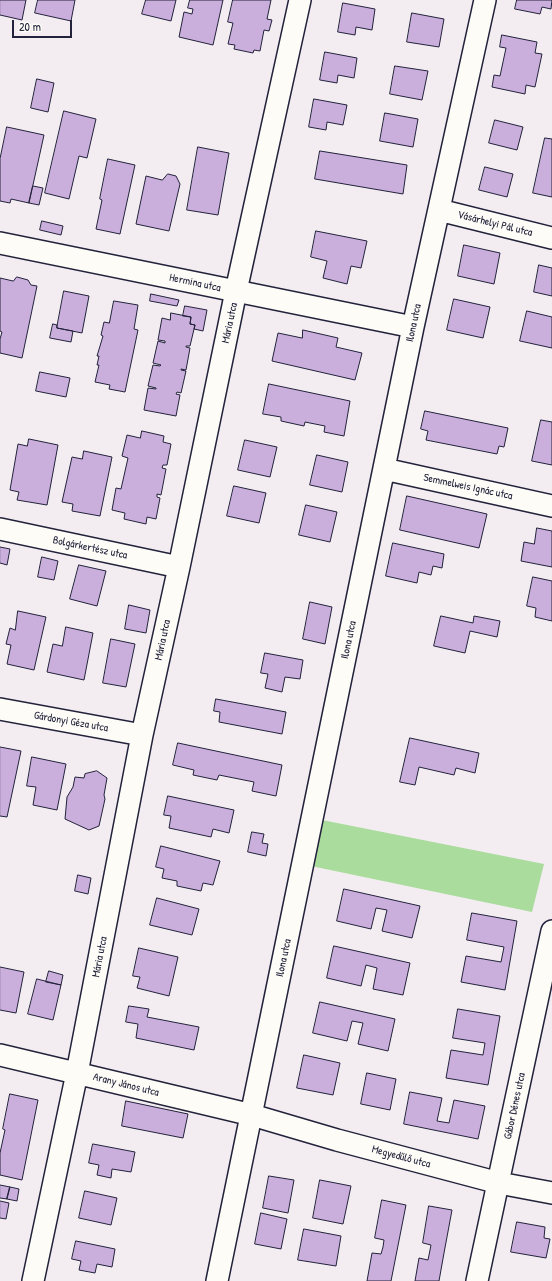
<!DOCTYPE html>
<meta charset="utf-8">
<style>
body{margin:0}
#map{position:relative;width:552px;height:1281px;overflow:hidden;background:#f3edf2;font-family:"Patrick Hand",sans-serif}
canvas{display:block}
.scale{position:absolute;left:12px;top:20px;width:60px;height:18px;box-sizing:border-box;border:2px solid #22223b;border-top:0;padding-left:5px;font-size:12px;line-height:14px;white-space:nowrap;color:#22223b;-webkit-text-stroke:3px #fdfcf7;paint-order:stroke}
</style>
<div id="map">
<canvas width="552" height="1281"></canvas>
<div class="scale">20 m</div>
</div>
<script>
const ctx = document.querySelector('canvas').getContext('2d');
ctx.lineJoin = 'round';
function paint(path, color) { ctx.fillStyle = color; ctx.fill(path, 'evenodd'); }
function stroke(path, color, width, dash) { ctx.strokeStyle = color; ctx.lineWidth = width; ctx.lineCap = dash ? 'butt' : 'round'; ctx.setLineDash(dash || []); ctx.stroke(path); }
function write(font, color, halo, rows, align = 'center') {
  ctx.font = font + ' "Patrick Hand",sans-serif'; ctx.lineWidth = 4; ctx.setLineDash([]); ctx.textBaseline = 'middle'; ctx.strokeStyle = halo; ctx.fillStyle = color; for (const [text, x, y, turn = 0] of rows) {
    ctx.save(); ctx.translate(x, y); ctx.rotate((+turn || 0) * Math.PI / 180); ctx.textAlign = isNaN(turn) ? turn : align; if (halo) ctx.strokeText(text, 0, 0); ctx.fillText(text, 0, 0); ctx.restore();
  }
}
paint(new Path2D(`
 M 322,820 L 544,864 L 532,912 L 311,866 Z`), '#aadc9d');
const building = new Path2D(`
 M 0,0 L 26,0 L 22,20 L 0,15 Z
 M 38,0 L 75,0 L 71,21 L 35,13 Z
 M 146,0 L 176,0 L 171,21 L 142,14 Z
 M 190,0 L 223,0 L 213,45 L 179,37 L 184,12 L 192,14 L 193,9 L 188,8 Z
 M 233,0 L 271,0 L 267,19 L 272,20 L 269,31 L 264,30 L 260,51 L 254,50 L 253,53 L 234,49 L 235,45 L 228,44 L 233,23 L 228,22 Z
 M 517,0 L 552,0 L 551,9 L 542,7 L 540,14 L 515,9 Z
 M 343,3 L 375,9 L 372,30 L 356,27 L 355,35 L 338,32 Z
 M 412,13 L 444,19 L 439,47 L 407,42 Z
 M 502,35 L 537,42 L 535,53 L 542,54 L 535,87 L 526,85 L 525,94 L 492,87 L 494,75 L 500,76 L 506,48 L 500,47 Z
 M 325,52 L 357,58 L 354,78 L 338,75 L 337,83 L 320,80 Z
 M 395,66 L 428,71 L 422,100 L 390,94 Z
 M 37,79 L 54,83 L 48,112 L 31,108 Z
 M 314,99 L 347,105 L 343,125 L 327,122 L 326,130 L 309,127 Z
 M 64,111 L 96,119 L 87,158 L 79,156 L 69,199 L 45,193 Z
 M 385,113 L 418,119 L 413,147 L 380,141 Z
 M 495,120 L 523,127 L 517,150 L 489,143 Z
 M 7,127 L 44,135 L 29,203 L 11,199 L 10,203 L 0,201 L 0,159 Z
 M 545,138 L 552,139 L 552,197 L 533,193 Z
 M 198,147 L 229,153 L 218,215 L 187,210 Z
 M 320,151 L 407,165 L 403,194 L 315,179 Z
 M 108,159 L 135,165 L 120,234 L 96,229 L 102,200 L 100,199 Z
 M 485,167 L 513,174 L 507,197 L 479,190 Z
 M 168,174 L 176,176 L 180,184 L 169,231 L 136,224 L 146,176 L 162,180 Z
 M 33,186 L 43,188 L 39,205 L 29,203 Z
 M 42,221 L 63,226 L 61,235 L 40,230 Z
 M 316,231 L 367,241 L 361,268 L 351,266 L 347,284 L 323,278 L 327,261 L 311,257 Z
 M 464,245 L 500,253 L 494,284 L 458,276 Z
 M 539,265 L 552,268 L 552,296 L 534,292 Z
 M 17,277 L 28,280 L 31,285 L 37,286 L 22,358 L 0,353 L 0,339 L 2,332 L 0,331 L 0,278 L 13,281 Z
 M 64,291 L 89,296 L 82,333 L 57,328 Z
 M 151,294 L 179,300 L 177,306 L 150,301 Z
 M 454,299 L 490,307 L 483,338 L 447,330 Z
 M 114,301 L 138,305 L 134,329 L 138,330 L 125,392 L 109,389 L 110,385 L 95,382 L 99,365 L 97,365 L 99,356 L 97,356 L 103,336 L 101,335 L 104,322 L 109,323 Z
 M 185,306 L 207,310 L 203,331 L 194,329 L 195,325 L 190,324 L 191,317 L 183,316 Z
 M 527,311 L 552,317 L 552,348 L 520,341 Z
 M 171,313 L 191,317 L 190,324 L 195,325 L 190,346 L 186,346 L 186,347 L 190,348 L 186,370 L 181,369 L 181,370 L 186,371 L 181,393 L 177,392 L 176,394 L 180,395 L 176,416 L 144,410 L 148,388 L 156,389 L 156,388 L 148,386 L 153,365 L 160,366 L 161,365 L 153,363 L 158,341 L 165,343 L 165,341 L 158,340 L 162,318 L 170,320 Z
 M 53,324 L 57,325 L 57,328 L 73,331 L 71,342 L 50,338 Z
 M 303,330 L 338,338 L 336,347 L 362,353 L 355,380 L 272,361 L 278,333 L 302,338 Z
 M 40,372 L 70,378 L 66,397 L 36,391 Z
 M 269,384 L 350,401 L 344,436 L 324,432 L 325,426 L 305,422 L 304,426 L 281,421 L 281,417 L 263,414 Z
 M 425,411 L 508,428 L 504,447 L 499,446 L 497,454 L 426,440 L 428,431 L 421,429 Z
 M 541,420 L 552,422 L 552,465 L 532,461 Z
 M 142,431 L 164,436 L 163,442 L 171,444 L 167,465 L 163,465 L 162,468 L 166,469 L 161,495 L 157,494 L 157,497 L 160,498 L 156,519 L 147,517 L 146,524 L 124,519 L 125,513 L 112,510 L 116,488 L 121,489 L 128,458 L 122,456 L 127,435 L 140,438 Z
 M 29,439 L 58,445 L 47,505 L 17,500 L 19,492 L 10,490 L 18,444 L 27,446 Z
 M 245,440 L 277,447 L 270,477 L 238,470 Z
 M 84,451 L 112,457 L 100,516 L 72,511 L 73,504 L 62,502 L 72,457 L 82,459 Z
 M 317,455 L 348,462 L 342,492 L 310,485 Z
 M 234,486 L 266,493 L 259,523 L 227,516 Z
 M 407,496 L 487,514 L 479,548 L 400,530 Z
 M 306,505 L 337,512 L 330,542 L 299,535 Z
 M 537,528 L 552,531 L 552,567 L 521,561 L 524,542 L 534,544 Z
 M 393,543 L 444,554 L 442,568 L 433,566 L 431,575 L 419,572 L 417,583 L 386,576 Z
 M 0,547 L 10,549 L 7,565 L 0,563 Z
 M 42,557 L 58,561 L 54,580 L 38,577 Z
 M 79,565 L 106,571 L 97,606 L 70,599 Z
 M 533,577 L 552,581 L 552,621 L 535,617 L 536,608 L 527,606 Z
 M 310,602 L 332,607 L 325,644 L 303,639 Z
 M 129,605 L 150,610 L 146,633 L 125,629 Z
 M 18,611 L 46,617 L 34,670 L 7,664 L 11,645 L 6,644 L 10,628 L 15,630 Z
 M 441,616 L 473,623 L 474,616 L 500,621 L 497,637 L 470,631 L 465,653 L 434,646 Z
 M 66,627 L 93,633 L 84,680 L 47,672 L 53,644 L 62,646 Z
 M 111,639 L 135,644 L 126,687 L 103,683 Z
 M 265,653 L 303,660 L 300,679 L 285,677 L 282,692 L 265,688 L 268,674 L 261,673 Z
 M 216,699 L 286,712 L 282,734 L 219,722 L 220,712 L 214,711 Z
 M 410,738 L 479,753 L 475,773 L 456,768 L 454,775 L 419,767 L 415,785 L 400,782 Z
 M 178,743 L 282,765 L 276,796 L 252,791 L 254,782 L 219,775 L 217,780 L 193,775 L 194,770 L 173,765 Z
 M 0,747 L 21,751 L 7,817 L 0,816 Z
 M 32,757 L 66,764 L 57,810 L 33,805 L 36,787 L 27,786 Z
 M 97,771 L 107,778 L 104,795 L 105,799 L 99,826 L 89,830 L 65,819 L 67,797 L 73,787 L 75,777 L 84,778 L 85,774 Z
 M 168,796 L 234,810 L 229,833 L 213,829 L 211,837 L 169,828 L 171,816 L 164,815 Z
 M 252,832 L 264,834 L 262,843 L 268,844 L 266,856 L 248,852 Z
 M 161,846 L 220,861 L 213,885 L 203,883 L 201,891 L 177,886 L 177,881 L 162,878 L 164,869 L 156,867 Z
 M 78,875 L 91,878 L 88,894 L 75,891 Z
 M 344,889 L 420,906 L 412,938 L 382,931 L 387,910 L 376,908 L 371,929 L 337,921 Z
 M 157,898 L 199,909 L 192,935 L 150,925 Z
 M 472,913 L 517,921 L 505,990 L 461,982 L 466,956 L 501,962 L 504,947 L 467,940 Z
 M 334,946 L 410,963 L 403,995 L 373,989 L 377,968 L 366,965 L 361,986 L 327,978 Z
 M 139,948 L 178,957 L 169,996 L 137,988 L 140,977 L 133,976 Z
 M 0,967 L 24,972 L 16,1013 L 0,1010 Z
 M 49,971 L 63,975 L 61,985 L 46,982 Z
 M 37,979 L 61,985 L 53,1020 L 28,1014 Z
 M 320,1002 L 395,1019 L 388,1051 L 358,1044 L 363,1023 L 352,1021 L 347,1041 L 313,1033 Z
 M 129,1006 L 149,1009 L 147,1017 L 199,1027 L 194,1050 L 136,1038 L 138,1024 L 126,1022 Z
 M 458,1009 L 500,1016 L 488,1085 L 446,1078 L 451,1050 L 483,1055 L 485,1043 L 453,1038 Z
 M 304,1055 L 340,1063 L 333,1095 L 297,1088 Z
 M 367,1073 L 396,1079 L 390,1110 L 361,1104 Z
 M 410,1092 L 442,1098 L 437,1121 L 449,1123 L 454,1100 L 485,1106 L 478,1139 L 404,1124 Z
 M 10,1094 L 38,1100 L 22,1180 L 0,1175 L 0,1153 L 5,1130 L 3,1129 Z
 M 126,1101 L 188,1114 L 183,1138 L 122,1126 Z
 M 93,1144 L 135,1152 L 131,1172 L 112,1169 L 111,1178 L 97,1175 L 99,1165 L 89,1163 Z
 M 269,1176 L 294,1180 L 288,1213 L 263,1208 Z
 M 320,1180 L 351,1186 L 343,1224 L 313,1218 Z
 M 0,1185 L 10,1187 L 7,1199 L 0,1198 Z
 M 10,1187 L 19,1189 L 17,1201 L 7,1199 Z
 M 85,1191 L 117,1198 L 111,1225 L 79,1218 Z
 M 382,1200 L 406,1205 L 391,1281 L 367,1281 L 372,1253 L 381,1254 L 383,1247 L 384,1240 L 375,1238 Z
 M 0,1201 L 9,1203 L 6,1219 L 0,1218 Z
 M 429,1206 L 452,1210 L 444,1253 L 439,1281 L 415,1281 L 419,1258 L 428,1260 L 431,1245 L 423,1243 Z
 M 261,1213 L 287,1219 L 281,1249 L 255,1244 Z
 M 517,1222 L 545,1227 L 544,1238 L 550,1239 L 546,1258 L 511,1252 Z
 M 304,1229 L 341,1236 L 336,1266 L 298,1260 Z
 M 76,1241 L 115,1249 L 112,1267 L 97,1264 L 95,1273 L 79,1270 L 81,1261 L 72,1259 Z`);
paint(building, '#caafdc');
stroke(building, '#22223b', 1);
const minor = new Path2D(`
 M 439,210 L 552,238
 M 0,243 L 413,327
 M 384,469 L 552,506
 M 0,529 L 179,567
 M 0,709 L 142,735
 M 0,1055 L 252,1115 L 337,1140 L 499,1183 L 552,1193
 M 33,1281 L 77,1073 L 142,735 L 179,567 L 236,291 L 300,0
 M 217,1281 L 413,327 L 485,0
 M 477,1281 L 552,931`);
stroke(minor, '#22223b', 24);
stroke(minor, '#fdfcf7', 21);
write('11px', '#22223b', '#fdfcf7', [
 ["Vásárhelyi Pál utca",495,224,14],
 ["Hermina utca",195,283,12],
 ["Mária utca",230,323,-78],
 ["Ilona utca",414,323,-78],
 ["Semmelweis Ignác utca",468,487,12],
 ["Bolgárkertész utca",90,548,12],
 ["Mária utca",163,640,-78],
 ["Ilona utca",349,640,-78],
 ["Gárdonyi Géza utca",71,722,10],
 ["Mária utca",100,957,-79],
 ["Ilona utca",284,958,-78],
 ["Arany János utca",126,1085,14],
 ["Gábor Dénes utca",515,1106,-78],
 ["Megyedűlő utca",401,1157,15]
]);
</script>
